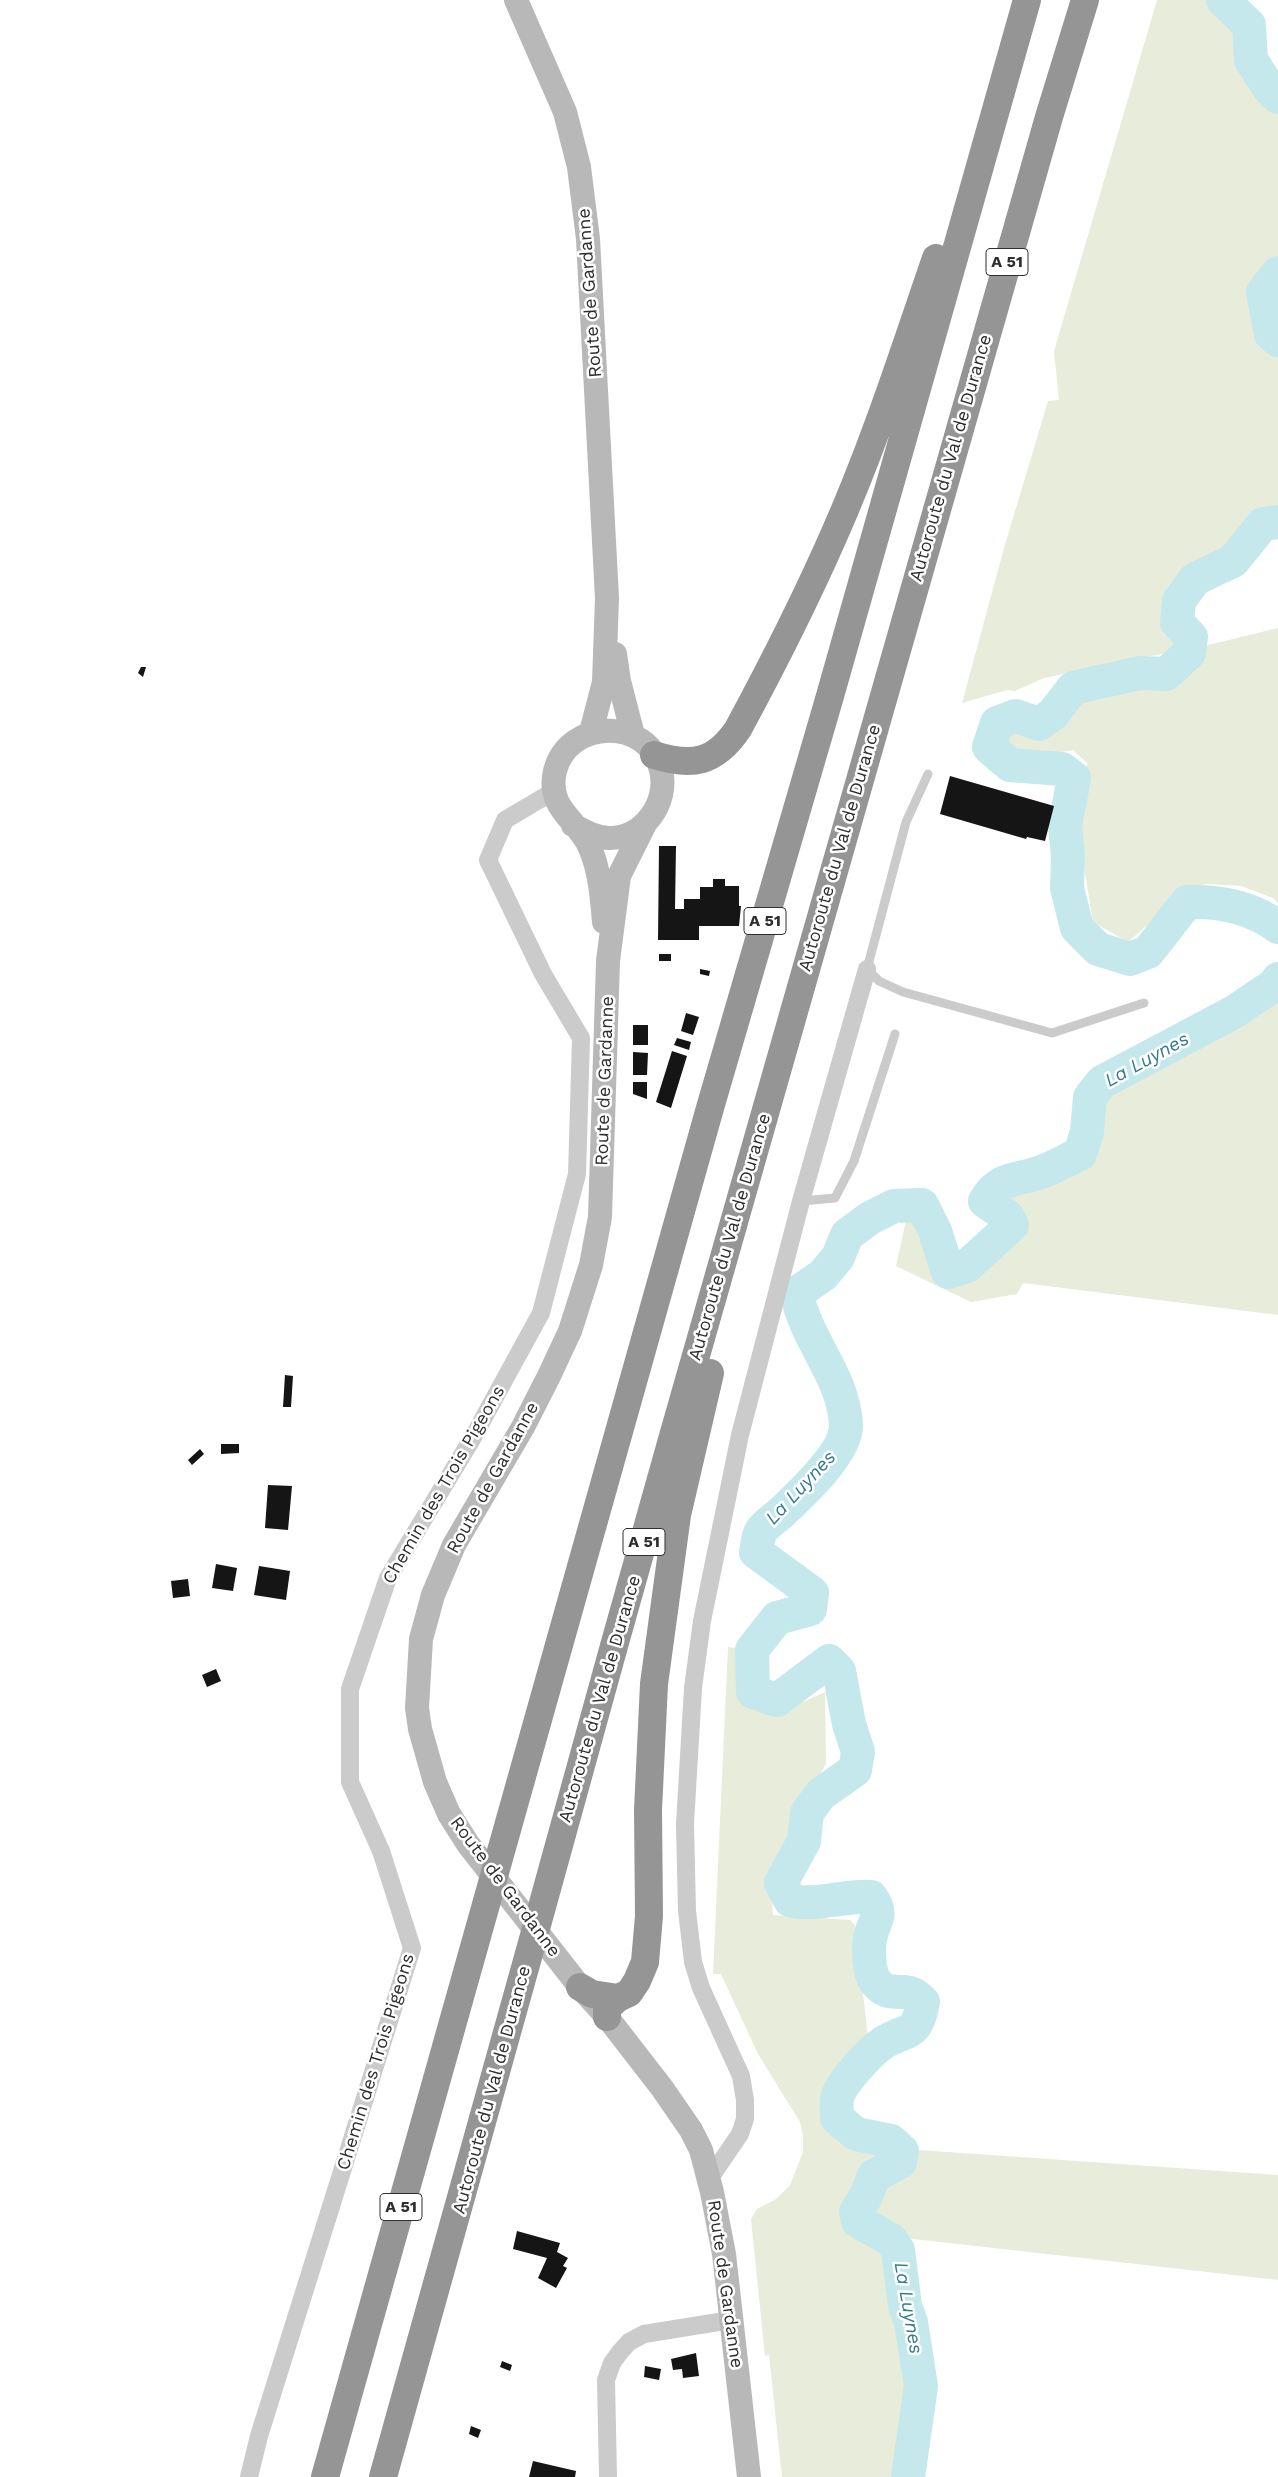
<!DOCTYPE html>
<style>
body{margin:0}
canvas{display:block;background:#fff}
</style>
<canvas width="1278" height="2477"></canvas>
<script>
const ctx = document.querySelector('canvas').getContext('2d');
ctx.lineJoin = 'round';
function paint(path, color) { ctx.fillStyle = color; ctx.fill(path, 'evenodd'); }
function stroke(path, color, width, dash) { ctx.strokeStyle = color; ctx.lineWidth = width; ctx.lineCap = dash ? 'butt' : 'round'; ctx.setLineDash(dash || []); ctx.stroke(path); }
function write(font, color, halo, rows, align = 'center') {
  ctx.font = font + ' "Work Sans",sans-serif'; ctx.lineWidth = 5; ctx.setLineDash([]); ctx.textBaseline = 'middle'; ctx.strokeStyle = halo; ctx.fillStyle = color; for (const [text, x, y, turn = 0] of rows) {
    ctx.save(); ctx.translate(x, y); ctx.rotate((+turn || 0) * Math.PI / 180); ctx.textAlign = isNaN(turn) ? turn : align; if (halo) ctx.strokeText(text, 0, 0); ctx.fillText(text, 0, 0); ctx.restore();
  }
}
paint(new Path2D(`
 M 1157,0 L 1218,0 L 1245,32 L 1249,66 L 1265,91 L 1278,105 L 1278,265 C 1272,272 1260,280 1257,289 C 1251,304 1268,336 1278,346 L 1278,517 L 1261,520 L 1225,560 L 1196,571 L 1185,580 L 1171,615 L 1172,621 L 1188,641 L 1185,649 L 1044,678 L 1015,691 L 1007,690 L 962,703 L 1004,548 L 1048,401 L 1059,400 L 1054,351 Z
 M 1278,280 L 1278,331 C 1267,313 1266,297 1278,280 Z
 M 1278,628 L 1278,903 L 1273,898 L 1241,886 L 1205,884 L 1178,898 L 1128,942 L 1093,922 L 1080,842 L 1087,763 L 1073,750 L 1051,754 L 1019,755 L 999,744 L 999,731 C 1014,712 1032,735 1051,727 C 1066,721 1063,696 1083,691 C 1098,687 1115,681 1131,680 C 1140,679 1149,683 1158,681 C 1174,679 1191,664 1196,648 Z
 M 1278,1000 L 1278,1315 L 1023,1283 L 1017,1294 L 971,1302 L 896,1266 L 908,1211 L 920,1211 C 924,1219 929,1228 932,1236 C 939,1251 937,1271 954,1278 L 964,1276 L 1020,1222 L 1016,1214 L 993,1201 L 993,1193 L 1011,1185 L 1057,1173 L 1084,1153 C 1099,1135 1082,1106 1100,1090 L 1198,1041 L 1218,1028 Z
 M 728,1647 L 746,1649 L 744,1666 L 754,1702 L 774,1715 L 825,1692 L 826,1764 L 799,1812 L 770,1873 L 773,1915 L 850,1920 L 855,1925 L 868,2037 L 850,2051 L 826,2089 L 825,2114 L 832,2117 C 842,2143 872,2139 894,2148 L 898,2156 L 871,2175 C 867,2192 847,2205 853,2223 L 883,2241 L 892,2251 L 899,2306 L 908,2323 L 916,2388 L 905,2477 L 782,2477 L 769,2355 L 765,2356 L 751,2219 L 757,2209 L 776,2199 L 790,2185 L 803,2152 L 803,2136 L 800,2122 L 758,2054 L 721,1974 L 713,1974 Z
 M 905,2149 L 1278,2175 L 1278,2280 L 896,2237 L 867,2223 L 860,2215 L 861,2210 L 871,2198 L 873,2183 L 905,2162 Z`), '#e8ecda');
stroke(new Path2D(`
 M 1223,0 L 1249,25 L 1251,60 L 1269,88 L 1278,97
 M 1278,273 L 1263,292 L 1271,334 L 1278,340
 M 1278,522 L 1263,524 L 1233,561 L 1195,579 L 1179,601 L 1177,622 L 1191,637 L 1189,653 L 1166,674 L 1140,673 L 1073,688 L 1053,714 L 1039,724 L 1016,716 L 997,723 L 989,747 L 1010,765 L 1062,769 L 1074,778 L 1065,826 L 1068,856 L 1067,888 L 1077,928 L 1098,949 L 1130,959 L 1148,952 L 1187,902 C 1219,901 1252,907 1278,927
 M 908,2477 L 921,2386 L 911,2322 L 905,2306 L 898,2250 L 891,2240 L 858,2221 L 856,2212 L 865,2198 L 874,2176 L 900,2162 L 902,2151 L 891,2141 L 856,2134 L 837,2118 C 837,2112 836,2105 837,2099 C 839,2084 871,2051 883,2043 C 908,2027 916,2039 923,2002 C 919,1999 915,1994 910,1993 C 898,1989 887,1997 875,1981 C 869,1972 868,1950 870,1939 C 873,1920 885,1917 871,1897 C 845,1895 814,1907 790,1900 L 781,1883 L 804,1841 L 807,1813 L 821,1794 L 855,1770 L 858,1752 L 849,1724 L 839,1671 L 829,1661 L 777,1700 L 753,1692 L 752,1650 L 777,1618 L 810,1609 L 812,1593 L 756,1552 C 757,1546 758,1538 760,1533 C 764,1525 776,1518 782,1512 C 801,1494 847,1452 846,1425 C 844,1376 805,1340 797,1293 L 823,1275 L 838,1257 L 847,1235 L 870,1218 L 894,1206 L 922,1205 L 935,1231 L 948,1272 L 967,1266 L 1012,1225 L 1008,1217 L 985,1201 C 999,1177 1015,1181 1038,1173 C 1052,1169 1066,1160 1080,1154 L 1087,1132 L 1090,1097 L 1102,1082 L 1234,1012 L 1277,983 L 1278,979`), '#c5e8ed', 34);
paint(new Path2D(`
 M 141,667 L 146,667 L 143,677 L 138,673 Z
 M 950,776 L 1054,806 L 1045,841 L 1027,837 L 1026,839 L 940,814 Z
 M 659,846 L 676,846 L 675,909 L 684,909 L 684,899 L 700,899 L 700,887 L 713,887 L 713,879 L 725,879 L 725,886 L 739,886 L 739,906 L 741,906 L 739,926 L 699,926 L 699,940 L 658,940 Z
 M 659,954 L 671,954 L 671,961 L 659,961 Z
 M 700,969 L 710,971 L 709,976 L 700,974 Z
 M 686,1013 L 699,1017 L 693,1035 L 681,1031 Z
 M 633,1025 L 648,1025 L 648,1045 L 633,1045 Z
 M 677,1038 L 691,1042 L 689,1050 L 674,1045 Z
 M 672,1051 L 687,1056 L 671,1108 L 656,1102 Z
 M 633,1052 L 648,1053 L 647,1075 L 633,1075 Z
 M 633,1082 L 647,1082 L 647,1099 L 633,1094 Z
 M 285,1375 L 293,1376 L 291,1407 L 283,1407 Z
 M 221,1444 L 239,1444 L 239,1453 L 221,1454 Z
 M 200,1449 L 204,1454 L 192,1465 L 188,1460 Z
 M 268,1485 L 292,1486 L 288,1530 L 265,1528 Z
 M 216,1564 L 237,1568 L 233,1591 L 212,1588 Z
 M 259,1566 L 290,1571 L 286,1600 L 254,1595 Z
 M 188,1579 L 190,1596 L 173,1598 L 171,1581 Z
 M 216,1669 L 221,1681 L 207,1687 L 202,1675 Z
 M 517,2231 L 560,2243 L 557,2252 L 568,2258 L 563,2266 L 567,2268 L 556,2288 L 538,2278 L 547,2258 L 513,2249 Z
 M 696,2353 L 699,2376 L 683,2378 L 682,2369 L 673,2370 L 671,2359 Z
 M 502,2361 L 512,2365 L 510,2371 L 500,2367 Z
 M 645,2366 L 661,2369 L 659,2380 L 644,2377 Z
 M 471,2426 L 481,2430 L 478,2438 L 469,2434 Z
 M 533,2461 L 576,2471 L 575,2477 L 529,2477 Z`), '#151515');
stroke(new Path2D(`
 M 928,774 L 906,822 L 867,969 L 879,981 L 903,992 L 1052,1033 L 1144,1003
 M 801,1201 L 835,1198 L 854,1161 L 895,1034`), '#cbcbcb', 9);
stroke(new Path2D(`
 M 708,2181 L 740,2134 L 745,2119 L 745,2100 L 741,2076 L 701,1988 L 693,1962 L 687,1911 L 685,1824 L 693,1688 L 702,1621 L 740,1435 L 801,1201 L 867,969
 M 249,2477 L 259,2436 L 412,1948 L 381,1851 L 350,1782 L 350,1689 L 388,1578 L 472,1439 L 541,1313 L 577,1174 L 581,1038 L 543,974 L 488,860 L 505,820 L 554,791
 M 608,2477 L 606,2380 L 612,2363 L 620,2352 L 629,2342 L 644,2334 L 731,2320`), '#cbcbcb', 18);
stroke(new Path2D(`
 M 516,0 L 565,112 L 579,167 L 588,239 L 607,598 L 604,682 L 591,732
 M 615,654 L 619,681 L 633,735
 M 645,824 L 619,876 L 608,961 L 600,1217 L 591,1265 L 570,1331 L 549,1376 L 523,1427 L 454,1545 L 433,1595 L 421,1639 L 417,1708 L 420,1729 L 435,1782 L 449,1814 L 468,1844 L 580,1987 L 607,2017 L 662,2088 L 691,2130 L 701,2150 L 712,2192 L 724,2254 L 749,2477
 M 573,825 C 584,831 594,837 608,838 C 643,839 669,803 661,770 C 648,716 568,719 555,771 C 546,810 579,820 590,848 C 600,871 602,898 604,922`), '#b8b8b8', 24);
stroke(new Path2D(`
 M 654,755 C 692,767 715,763 738,729 C 772,666 805,601 834,535 C 874,445 904,351 936,258
 M 580,1987 L 592,1994 L 618,1998
 M 607,2017 L 607,2008 L 618,1998 L 629,1993 L 637,1981 L 645,1962 L 649,1916 L 648,1810 L 654,1684 L 677,1515 L 710,1373
 M 325,2477 L 710,1108 L 830,696 L 1027,0
 M 383,2477 C 462,2201 537,1923 614,1646 C 757,1136 903,627 1049,117 L 1085,0`), '#959595', 28);
for (const [x, y, w] of [
 [1007,262,42],
 [765,921,42],
 [644,1542,42],
 [401,2207,42]
]) { const box = new Path2D(); box.roundRect(x - w / 2, y - 13.5, w, 27, 4); ctx.fillStyle = '#fff'; ctx.fill(box); stroke(box, '#2e2e2e', 1); }
write('bold 16px', '#2e2e2e', null, [
 ["A 51",1007,262],
 ["A 51",765,921],
 ["A 51",644,1542],
 ["A 51",401,2207]
]);
write('18px', '#2e2e2e', '#fff', [
 ["Route de Gardanne",590,293,-94],
 ["Autoroute du Val de Durance",951,458,-74],
 ["Autoroute du Val de Durance",840,848,-74],
 ["Route de Gardanne",605,1081,-88],
 ["Autoroute du Val de Durance",730,1237,-74],
 ["Route de Gardanne",493,1478,-61],
 ["Chemin des Trois Pigeons",444,1485,-60],
 ["Autoroute du Val de Durance",600,1699,-74],
 ["Route de Gardanne",505,1887,53],
 ["Chemin des Trois Pigeons",376,2062,-73],
 ["Autoroute du Val de Durance",492,2090,-75],
 ["Route de Gardanne",725,2284,82]
]);
write('italic 19px', '#337c88', '#fff', [
 ["La Luynes",1147,1060,-29],
 ["La Luynes",801,1488,-47],
 ["La Luynes",908,2308,80]
]);
</script>
